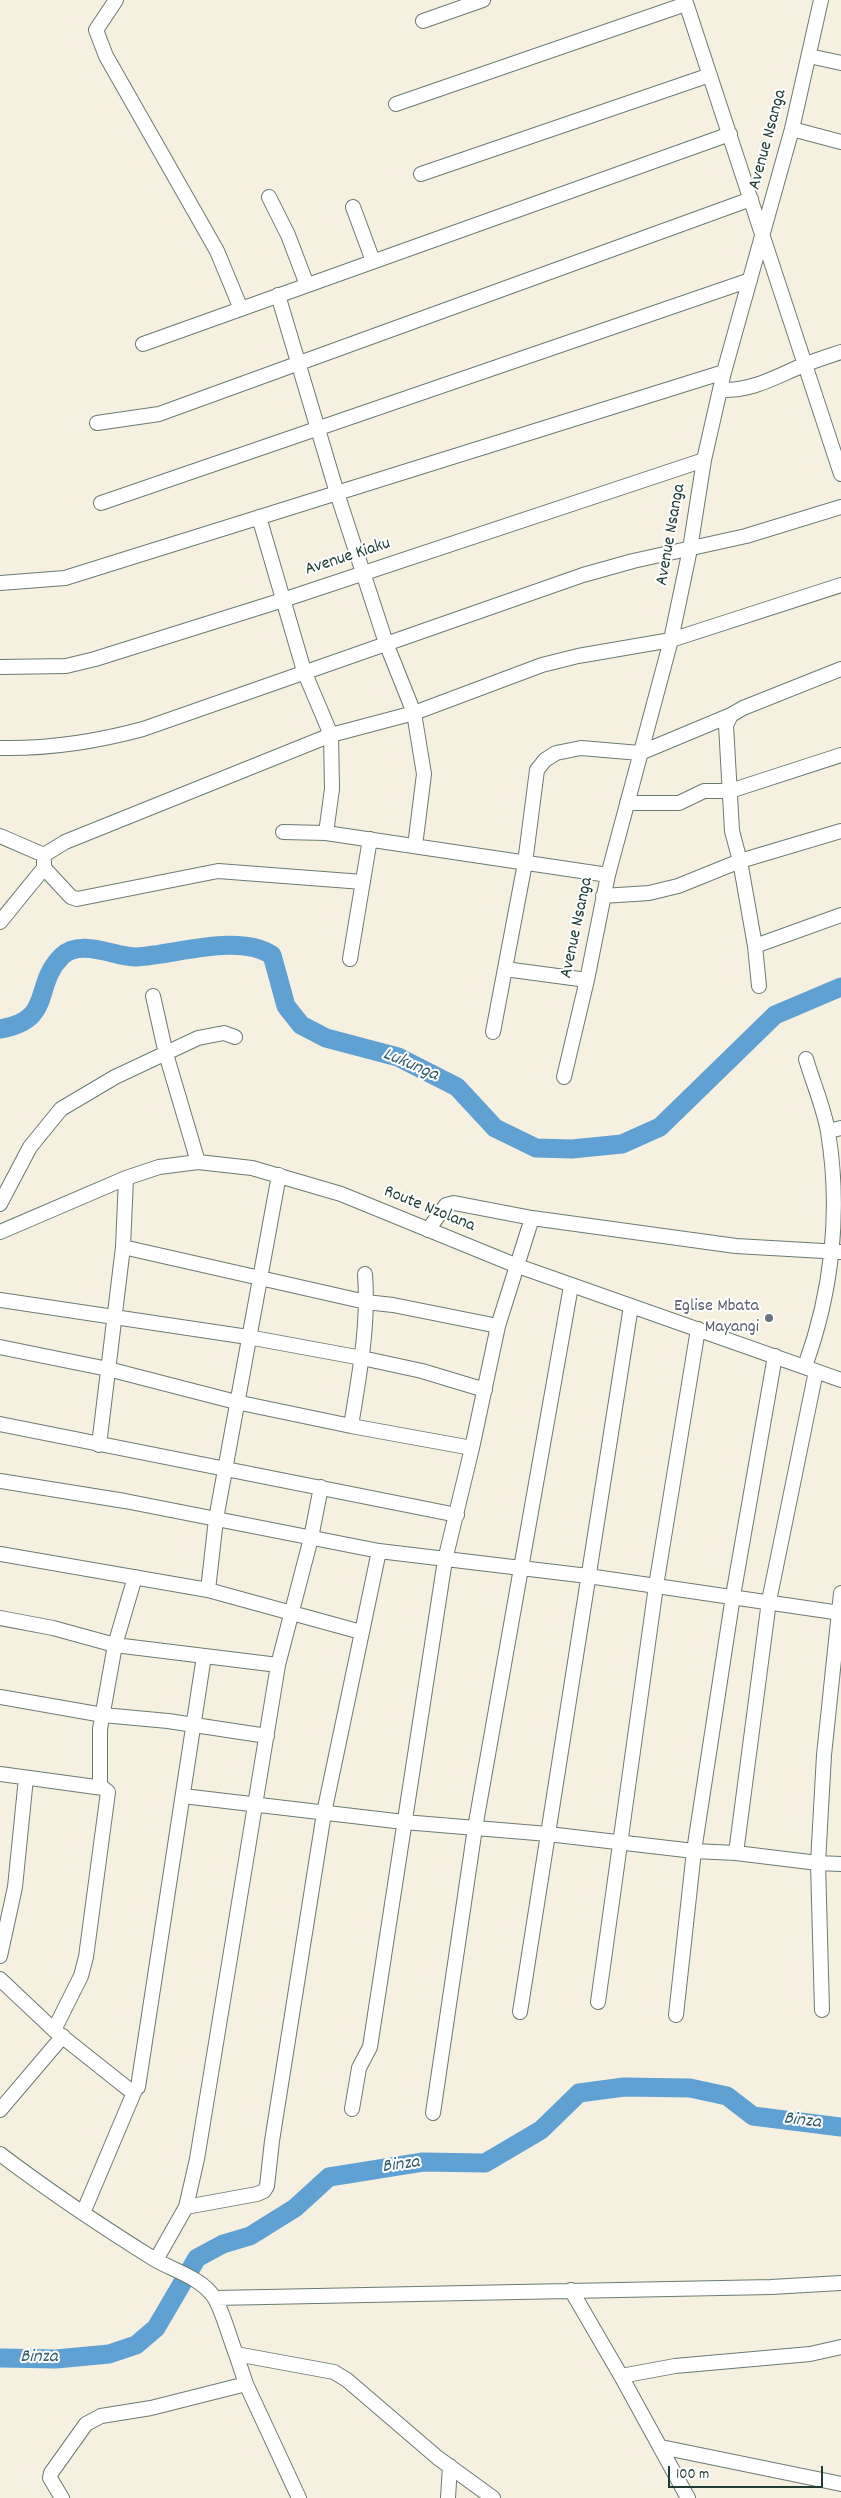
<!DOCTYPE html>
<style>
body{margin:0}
#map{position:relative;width:841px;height:2498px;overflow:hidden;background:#f6f0e1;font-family:Dekko,sans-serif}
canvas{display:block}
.scale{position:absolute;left:668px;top:2466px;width:155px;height:22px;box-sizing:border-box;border:2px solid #1f3d34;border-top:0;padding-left:6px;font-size:15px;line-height:18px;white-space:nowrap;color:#1f3d34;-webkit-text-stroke:4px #fff;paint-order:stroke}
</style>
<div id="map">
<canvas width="841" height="2498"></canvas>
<div class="scale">100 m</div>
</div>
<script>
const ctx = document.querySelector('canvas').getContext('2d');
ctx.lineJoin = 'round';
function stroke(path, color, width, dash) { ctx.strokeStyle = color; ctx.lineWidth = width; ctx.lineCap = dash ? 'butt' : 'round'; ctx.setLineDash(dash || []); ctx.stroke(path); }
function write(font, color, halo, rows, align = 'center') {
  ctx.font = font + ' Dekko,sans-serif'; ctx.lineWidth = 4; ctx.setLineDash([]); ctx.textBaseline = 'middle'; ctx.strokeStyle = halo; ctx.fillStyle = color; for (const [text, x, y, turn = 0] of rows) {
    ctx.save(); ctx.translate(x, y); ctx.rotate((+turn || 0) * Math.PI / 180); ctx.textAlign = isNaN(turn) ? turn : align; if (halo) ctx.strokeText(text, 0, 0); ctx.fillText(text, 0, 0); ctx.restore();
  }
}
stroke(new Path2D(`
 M 0,1029 C 55,1020 32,985 62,956 C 81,938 115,957 136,957 C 176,955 237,933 272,955 L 286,1006 L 301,1025 L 326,1038 L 398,1057 L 457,1087 L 495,1128 L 536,1148 L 572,1149 L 622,1144 L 660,1127 L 775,1015 L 841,987
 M 0,2358 L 56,2359 L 109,2354 L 136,2345 L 156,2328 L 197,2258 L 223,2244 L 250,2236 L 295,2208 L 329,2177 L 423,2162 L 485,2163 L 541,2130 L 579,2093 L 624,2087 L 690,2088 L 727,2096 L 753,2116 L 841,2127`), '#60a1d3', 19);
const minor = new Path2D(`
 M 116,0 L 96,30 L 106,56 L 217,251 L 241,309
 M 685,0 L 841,474
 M 423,21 L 483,0
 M 809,56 L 841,63
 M 396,104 L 686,4
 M 792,129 L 841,142
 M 421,174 L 710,75
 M 269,197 L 288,235 L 307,285
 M 353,207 L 373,261
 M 278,295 L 337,493 L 386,643 L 414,713 L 424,774 L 415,846
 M 143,344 L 730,134
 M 720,390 C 754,391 774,377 804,365 C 816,360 829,356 841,352
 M 97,423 L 159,414 L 751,199
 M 101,503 L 750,280
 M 259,517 L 304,671 L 331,735 L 332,789 L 326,833
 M 0,583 L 65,578 L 724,372
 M 0,667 L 66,666 L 95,659 L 283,600 L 704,460
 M 0,748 C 49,749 95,742 143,729 L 583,575 L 633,561 L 746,536 L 841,507
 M 627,803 L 679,803 L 704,791 L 730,791 L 841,755
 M 283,832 L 326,833 L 608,875
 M 0,836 L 44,855
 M 44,855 L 65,842 L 331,735 L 414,713 L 542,665 L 578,656 L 671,640 L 841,585
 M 44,868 L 71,897 L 77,899 L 218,871 L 363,882
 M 603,896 L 649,893 L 678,886 L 740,861 L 841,831
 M 0,922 L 44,868 L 44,861
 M 755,946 L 841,915
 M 350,959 L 370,839
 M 505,969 L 587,980
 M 759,986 L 755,946 L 740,861 L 732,831 L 726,725 L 731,715 L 743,708 L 841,669
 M 153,996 L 166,1054 L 198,1162
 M 493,1032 L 525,863 L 537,770 L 545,760 L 556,753 L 581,748 L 640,753 L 731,715
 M 564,1077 L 587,980 L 608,875 L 671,640 L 690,549 L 704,460 L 724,372 L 792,129 L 821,0
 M 828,1131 L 841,1128
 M 0,1204 L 30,1147 L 61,1109 L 115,1077 L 198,1038 L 224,1033 L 235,1037
 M 428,1230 L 446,1205 L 454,1203 L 532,1218 L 736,1246 L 841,1252
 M 0,1232 L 126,1178 L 159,1167 L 198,1162 L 252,1168 L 341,1194 L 515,1265 L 841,1380
 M 123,1247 L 366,1302 L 393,1305 L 498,1326
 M 0,1300 L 248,1337 L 362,1358 L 422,1371 L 485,1390
 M 0,1347 L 108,1369 L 236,1402 L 351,1426 L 472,1448
 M 805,1366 C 832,1292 841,1211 828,1132 C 824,1108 813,1083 806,1059
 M 0,1424 L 457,1515
 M 351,1426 C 359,1376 369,1325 365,1274
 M 99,1445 L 123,1247 L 126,1178
 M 0,1481 L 125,1501 L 379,1551 L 588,1576 L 841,1613
 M 0,1554 L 208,1590 L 361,1632
 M 208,1590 L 216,1519 L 279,1175
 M 0,1618 L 53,1628 L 115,1645 L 278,1665
 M 0,1697 L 103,1715 L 168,1721 L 267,1736
 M 0,1774 L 103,1788 L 108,1792 L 86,1957 L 81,1976 L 54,2030
 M 100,1787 L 100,1729 L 115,1645 L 135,1577
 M 183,1796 L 404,1822 L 548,1834 L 694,1851 L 736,1853 L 818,1863 L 841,1864
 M 736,1853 L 769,1601 L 816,1371
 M 0,1956 L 15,1887 L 26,1778
 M 0,1979 L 54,2030 L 127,2088 L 131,2091 L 138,2087 L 204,1656
 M 598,2002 L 656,1586 L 698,1329
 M 822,2010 L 818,1863 L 824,1755 L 841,1593
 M 520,2012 L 631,1306
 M 676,2015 L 694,1851 L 733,1596 L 775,1356
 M 352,2109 L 359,2068 L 370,2047 L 445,1560 L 472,1448 L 498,1326 L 532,1218
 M 0,2110 L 63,2036
 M 433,2113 L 475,1828 L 571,1286
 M 0,2154 C 49,2191 101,2226 154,2259 C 174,2271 200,2277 214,2297 C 222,2309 230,2339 236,2354 L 334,2372 L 347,2380 L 438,2458 L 493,2498
 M 186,2207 L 257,2194 L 264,2191 L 267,2186 L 272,2141 L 324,1813 L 379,1551
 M 83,2213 L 135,2090
 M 156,2260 L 186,2207 L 197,2159 L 278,1665 L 311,1538 L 321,1487
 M 571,2290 L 621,2376 L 688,2498
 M 215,2298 L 771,2287 L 841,2283
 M 236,2354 L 246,2384 L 299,2498
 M 621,2376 L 675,2366 L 810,2354 L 841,2347
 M 661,2447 L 841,2484
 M 62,2498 L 50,2478 L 51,2473 L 86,2424 L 101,2416 L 151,2408 L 246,2384
 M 448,2498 L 450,2466`);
stroke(minor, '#6a7c71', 16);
stroke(minor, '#fff', 14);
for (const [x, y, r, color] of [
 [769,1318,5,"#6b7280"]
]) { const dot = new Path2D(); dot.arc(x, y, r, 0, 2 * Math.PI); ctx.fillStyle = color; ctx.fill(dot); stroke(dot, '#fff', 2); }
write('18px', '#1f3d34', '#fff', [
 ["Avenue Nsanga",769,140,-75],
 ["Avenue Nsanga",672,535,-80],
 ["Avenue Kiaku",348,558,-18],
 ["Avenue Nsanga",578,928,-78],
 ["Route Nzolana",429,1210,22]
]);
write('18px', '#5b616d', '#fff', [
 ["Eglise Mbata",759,1308],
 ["Mayangi",759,1329]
], 'right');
write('italic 19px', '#36606c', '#fff', [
 ["Lukunga",410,1066,23],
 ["Binza",802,2122,7],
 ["Binza",401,2166,-8],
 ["Binza",39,2358]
]);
</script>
